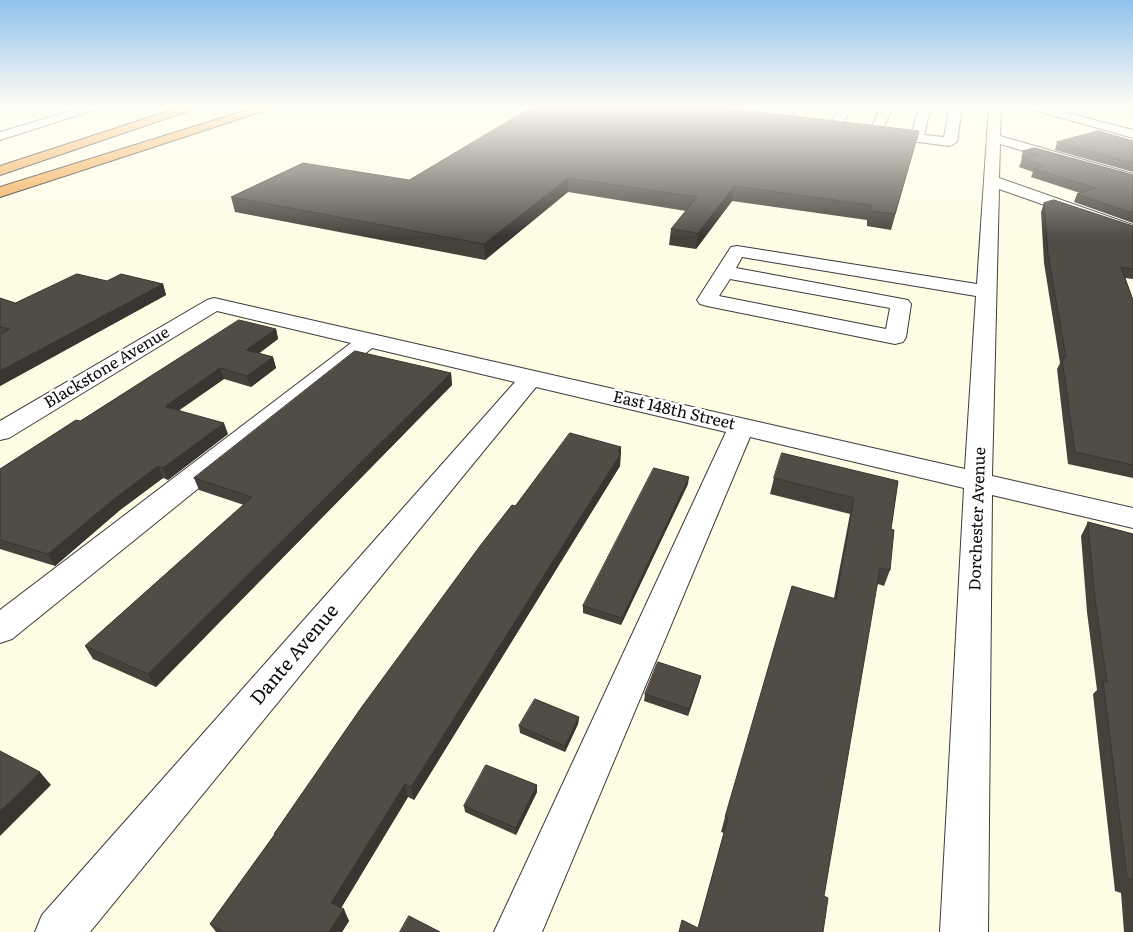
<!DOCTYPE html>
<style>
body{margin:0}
canvas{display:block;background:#fffce6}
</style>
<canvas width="1133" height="932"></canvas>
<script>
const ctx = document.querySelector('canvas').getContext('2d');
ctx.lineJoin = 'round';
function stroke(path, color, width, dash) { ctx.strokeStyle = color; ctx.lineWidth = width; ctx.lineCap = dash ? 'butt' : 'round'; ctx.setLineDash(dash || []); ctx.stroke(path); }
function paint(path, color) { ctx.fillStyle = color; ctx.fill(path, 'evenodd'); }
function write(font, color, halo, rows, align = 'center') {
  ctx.font = font + ' Literata,serif'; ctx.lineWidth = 5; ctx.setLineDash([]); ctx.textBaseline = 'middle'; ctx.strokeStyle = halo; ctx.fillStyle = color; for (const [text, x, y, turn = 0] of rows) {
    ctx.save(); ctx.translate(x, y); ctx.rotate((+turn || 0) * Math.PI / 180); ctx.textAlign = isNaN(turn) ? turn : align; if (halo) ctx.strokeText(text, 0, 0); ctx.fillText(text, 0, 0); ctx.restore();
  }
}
const minor = new Path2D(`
 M 87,106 L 107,106 L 0,140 L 0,132 Z
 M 755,106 L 768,106 L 756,121 L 748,121 L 746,118 Z
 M 799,106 L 811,106 L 797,126 L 789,126 L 787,123 Z
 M 840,106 L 852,106 L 839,131 L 829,131 L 828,128 Z
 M 881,106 L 893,106 L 883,129 L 912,133 L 919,106 L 931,106 L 924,135 L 944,137 L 950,106 L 962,106 L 957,142 L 950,146 L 870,136 L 869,133 Z
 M 989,106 L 1001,106 L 1000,136 L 1133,174 L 1133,183 L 1000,144 L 999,178 L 1133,225 L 1133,236 L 999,189 L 992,476 L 1133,508 L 1133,528 L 992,495 L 988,932 L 940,932 L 964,488 L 750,437 L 542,932 L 494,932 L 726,432 L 536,387 L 90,932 L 35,932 L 42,915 L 515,382 L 372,348 L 12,639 L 0,643 L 0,610 L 351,343 L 217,311 L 9,438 L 0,440 L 0,421 L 207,300 L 214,298 L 965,469 L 976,296 L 742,257 L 736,268 L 908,300 L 911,304 L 906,337 L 903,342 L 895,344 L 707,306 L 700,304 L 697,300 L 731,247 L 737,246 L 977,284 ZM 730,279 L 890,308 L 886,329 L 719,296 Z
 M 1020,106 L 1041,106 L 1133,130 L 1133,138 Z`);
const highway = new Path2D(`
 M 184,106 L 203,106 L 0,175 L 0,166 Z
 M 260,106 L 279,106 L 0,197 L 0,187 Z`);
stroke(minor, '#3c3c3c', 2);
stroke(highway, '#1a1a1a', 2);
paint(minor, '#fff');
paint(highway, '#f3a850');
paint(new Path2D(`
 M 919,131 L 891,230 L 867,226 L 867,220 L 732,201 L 696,249 L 669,245 L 671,229 L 686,211 L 568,192 L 485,260 L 235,212 L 231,197 Z
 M 1133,141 L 1133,172 L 1055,150 L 1057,142 Z
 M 1023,151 L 1133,175 L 1133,223 L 1074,202 L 1077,194 L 1080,193 L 1031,177 L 1033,172 L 1019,167 L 1022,159 L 1021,159 Z
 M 1044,203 L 1133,226 L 1133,279 L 1125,278 L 1133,300 L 1133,478 L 1068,464 L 1057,369 L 1060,363 L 1044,263 L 1041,212 Z
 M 107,281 L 163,284 L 166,295 L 0,386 L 0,298 L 15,303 Z
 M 276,329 L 278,339 L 259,353 L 273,357 L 276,368 L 251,387 L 224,379 L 179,410 L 228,434 L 168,480 L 163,478 L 120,510 L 55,566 L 0,549 L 0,469 L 80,421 Z
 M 451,373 L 452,385 L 156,687 L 93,659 L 85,646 L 244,505 L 199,490 L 194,478 Z
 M 621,447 L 620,466 L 414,800 L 408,797 L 341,907 L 349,921 L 342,932 L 216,932 L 210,924 L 274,836 L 274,834 L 515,506 Z
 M 774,478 L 898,481 L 891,529 L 890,570 L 884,586 L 878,584 L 698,928 L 724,833 L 721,832 L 725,817 L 834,598 L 850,514 L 770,494 Z
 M 688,484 L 621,625 L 583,613 L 583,606 Z
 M 1088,522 L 1133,534 L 1133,932 L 1124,932 L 1121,893 L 1115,891 L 1093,694 L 1097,690 L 1087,612 L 1081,536 Z
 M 701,676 L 699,683 L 688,716 L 644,701 L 645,694 Z
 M 579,717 L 578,724 L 565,752 L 520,733 L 519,726 Z
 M 537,792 L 516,835 L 465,812 L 464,806 Z`), '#47413c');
paint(new Path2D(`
 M 568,178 L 568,192 L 485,260 L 484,244 Z
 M 734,186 L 732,201 L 696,249 L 698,233 Z
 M 163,284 L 166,295 L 0,386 L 0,371 Z
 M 276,329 L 278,339 L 249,361 L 246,350 Z
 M 273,357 L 276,368 L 251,387 L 247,376 Z
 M 220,368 L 224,379 L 171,416 L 166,407 L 167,405 Z
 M 451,373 L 452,385 L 156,687 L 148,674 Z
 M 224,423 L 228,434 L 168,480 L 163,468 Z
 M 621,447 L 620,466 L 414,800 L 411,787 Z
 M 158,466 L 163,478 L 120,510 L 55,566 L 48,554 L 114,499 Z
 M 689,477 L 688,484 L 621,625 L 622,618 Z
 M 701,676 L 699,683 L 688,716 L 689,709 Z
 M 579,717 L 578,724 L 565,752 L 565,746 Z
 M 40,772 L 51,785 L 0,836 L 0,811 Z
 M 405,784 L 408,797 L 337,915 L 331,903 Z
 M 537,785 L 537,792 L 516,835 L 516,828 Z
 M 344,909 L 349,921 L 342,932 L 329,932 Z`), '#393531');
const building = new Path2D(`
 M 534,106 L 709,106 L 919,131 L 895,214 L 870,211 L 871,205 L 734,186 L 698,233 L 671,229 L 697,197 L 568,178 L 484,244 L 231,197 L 303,163 L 409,180 Z
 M 1098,131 L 1133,141 L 1133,163 L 1057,142 Z
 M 1035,148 L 1133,175 L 1133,213 L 1077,194 L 1096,188 L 1034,169 L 1045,166 L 1022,159 L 1038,155 L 1023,151 Z
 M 1054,200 L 1133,226 L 1133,269 L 1121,267 L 1133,300 L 1133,465 L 1075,452 L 1062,358 L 1066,358 L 1048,254 L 1044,203 Z
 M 77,274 L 107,281 L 121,274 L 163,284 L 0,371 L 0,334 L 10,329 L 0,327 L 0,298 L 15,303 Z
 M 239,320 L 276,329 L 246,350 L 273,357 L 247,376 L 220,368 L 167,405 L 166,407 L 224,423 L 163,468 L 158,466 L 114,499 L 48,554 L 0,540 L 0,469 L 76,420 L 80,421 Z
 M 355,351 L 451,373 L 148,674 L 85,646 L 252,497 L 194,478 Z
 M 570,433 L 621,447 L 618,452 L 621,453 L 411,787 L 405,784 L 331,903 L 344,909 L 329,932 L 224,932 L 210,924 L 275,834 L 274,834 L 361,708 L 480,546 L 512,505 L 515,506 Z
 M 782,453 L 898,481 L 891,529 L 894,530 L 890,570 L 880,568 L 824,896 L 828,898 L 823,932 L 679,932 L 682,920 L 698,928 L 728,818 L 725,817 L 792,586 L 836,599 L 854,498 L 774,478 Z
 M 654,468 L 689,477 L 622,618 L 583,606 Z
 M 1088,522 L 1133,534 L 1133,880 L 1127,878 L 1103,681 L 1107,682 L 1095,598 Z
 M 658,662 L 701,676 L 689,709 L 645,694 Z
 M 535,699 L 579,717 L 565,746 L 519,726 Z
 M 0,751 L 40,772 L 0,811 Z
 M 486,765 L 537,785 L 516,828 L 464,806 Z
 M 409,916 L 440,932 L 400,932 Z`);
paint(building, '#524c46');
stroke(building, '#393531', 1);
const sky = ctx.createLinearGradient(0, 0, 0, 237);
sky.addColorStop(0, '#90c1ed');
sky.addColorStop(0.45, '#fffef4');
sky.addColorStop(1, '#fffef400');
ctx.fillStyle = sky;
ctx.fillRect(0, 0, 1133, 237);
write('16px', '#090909', '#fff', [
 ["Blackstone Avenue",107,368,-31],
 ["East 148th Street",674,411,13],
 ["Dorchester Avenue",978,519,-88]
]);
write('19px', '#090909', '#fff', [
 ["Dante Avenue",295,655,-50]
]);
</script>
